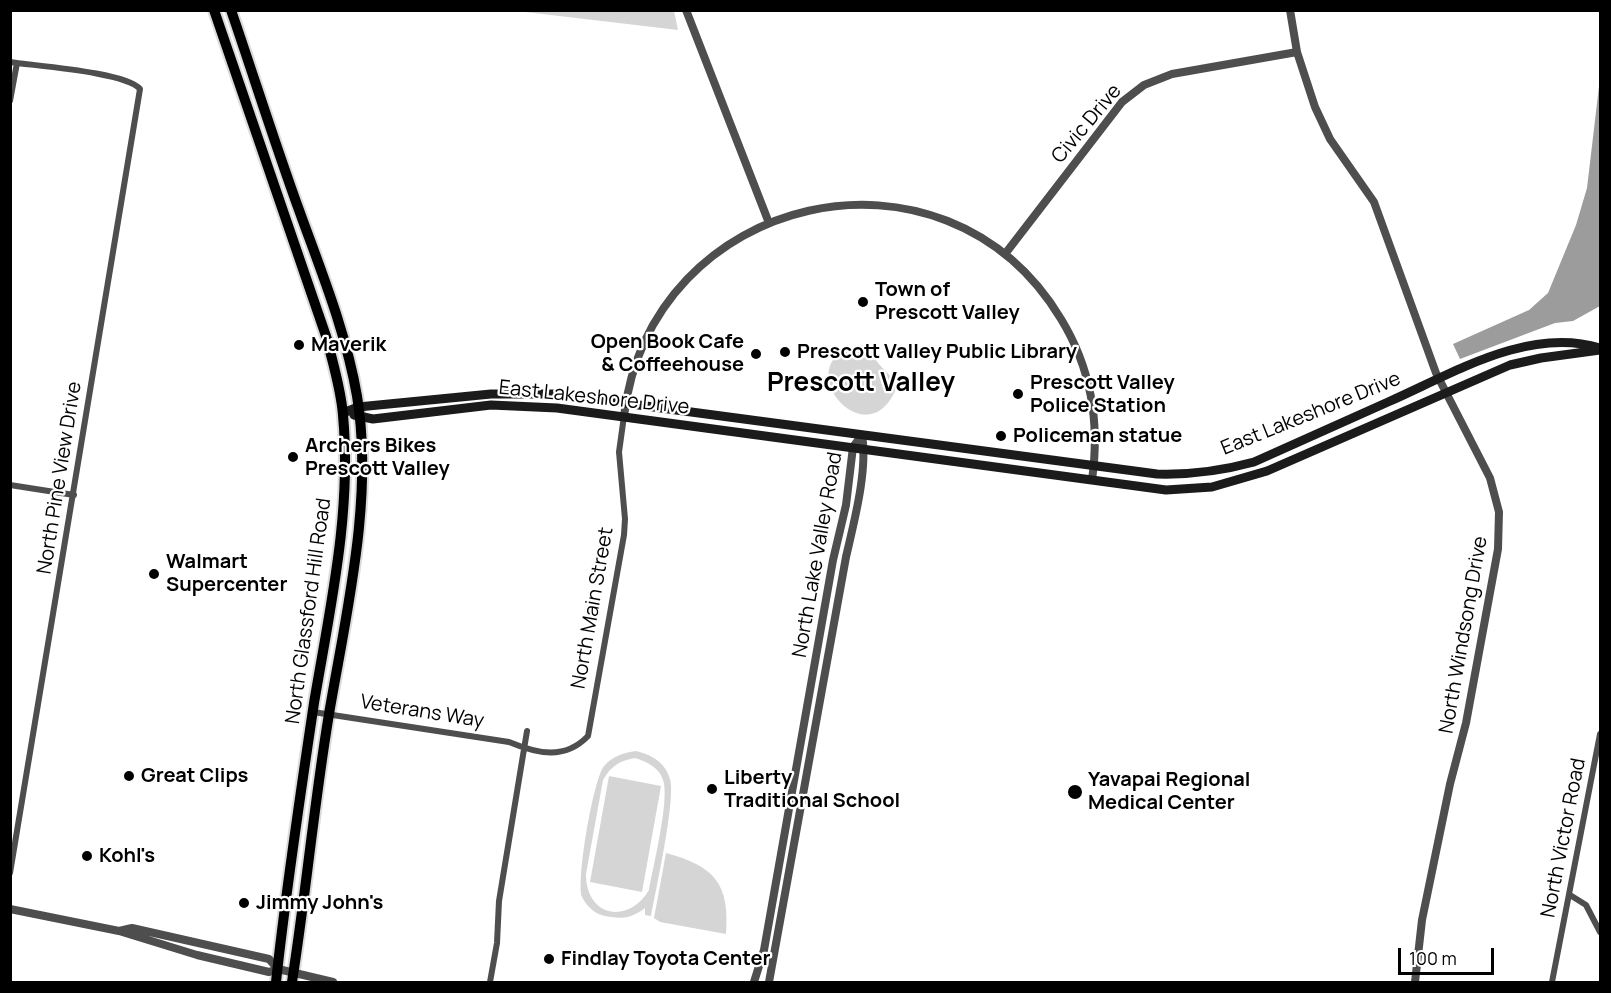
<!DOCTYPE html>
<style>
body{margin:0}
#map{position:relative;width:1611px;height:993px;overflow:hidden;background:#fff;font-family:Manrope,sans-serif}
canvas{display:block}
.frame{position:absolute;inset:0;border:12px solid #000;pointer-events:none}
.scale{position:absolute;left:1398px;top:948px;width:96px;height:27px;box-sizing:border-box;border:3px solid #000;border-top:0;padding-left:8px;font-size:18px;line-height:21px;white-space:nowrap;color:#000;-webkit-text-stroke:4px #fff;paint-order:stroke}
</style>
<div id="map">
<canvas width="1611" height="993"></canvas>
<div class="frame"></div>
<div class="scale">100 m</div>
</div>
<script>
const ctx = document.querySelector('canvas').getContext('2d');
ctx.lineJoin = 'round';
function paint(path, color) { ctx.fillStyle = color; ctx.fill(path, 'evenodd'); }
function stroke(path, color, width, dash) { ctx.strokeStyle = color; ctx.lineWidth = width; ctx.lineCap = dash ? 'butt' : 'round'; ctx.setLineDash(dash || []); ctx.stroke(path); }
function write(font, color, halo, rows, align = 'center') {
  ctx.font = font + ' Manrope,sans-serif'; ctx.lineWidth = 4.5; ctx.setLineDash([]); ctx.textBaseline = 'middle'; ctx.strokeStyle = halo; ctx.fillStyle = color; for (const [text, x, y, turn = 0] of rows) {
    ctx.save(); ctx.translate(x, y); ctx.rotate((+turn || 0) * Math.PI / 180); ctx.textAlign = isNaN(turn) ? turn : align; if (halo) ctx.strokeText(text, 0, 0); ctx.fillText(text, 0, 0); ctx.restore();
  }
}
paint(new Path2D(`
 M 517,11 L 674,11 L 678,30 Z
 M 863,345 L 863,349 L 872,349 C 874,367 893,371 896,389 C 865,462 782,357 863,345 Z
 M 636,751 C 652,755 665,762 670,779 C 676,798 656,890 651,916 L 645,915 L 645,908 C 633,917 625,919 611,917 C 598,916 588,909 582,897 C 576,881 593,780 604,766 C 613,756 623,753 636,751 ZM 635,758 C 647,762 659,767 663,780 C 670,799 653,867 649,890 C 628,925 586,917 586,874 L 603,780 C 611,766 619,761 635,758 Z
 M 609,776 L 661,786 L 642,892 L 590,882 Z
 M 666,853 C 714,866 730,883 726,934 L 660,922 L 654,918 Z`), '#d5d5d5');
paint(new Path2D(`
 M 1600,78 L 1600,306 L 1573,321 L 1555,323 L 1460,359 L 1453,344 L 1529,310 L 1548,293 L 1576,225 L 1587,188 Z`), '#9c9c9c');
const primary = new Path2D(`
 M 214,10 L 327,339 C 333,364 341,389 343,415 C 352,512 330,608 314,703 C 300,796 286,889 276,982
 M 231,10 C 254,77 275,144 299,210 C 321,271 346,332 357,396 C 374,498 346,614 329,714 C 314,804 306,893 292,982`);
stroke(primary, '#dbdbdb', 14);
stroke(new Path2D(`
 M 10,62 C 36,66 126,72 140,89 L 10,873
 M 10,101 L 17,63
 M 10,485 L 74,495
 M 313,712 L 509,742 C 538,754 565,760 588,736 L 624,535 L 625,519 L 619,452 L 624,416
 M 1570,895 L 1586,905 L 1600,932
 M 490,982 L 497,943 L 499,901 L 527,731
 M 1552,982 L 1600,734`), '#4e4e4e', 6);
stroke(new Path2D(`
 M 686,10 L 769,223
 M 1290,10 L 1297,52 L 1315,107 L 1330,139 L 1374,202 L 1436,373 L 1490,478 L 1499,512 L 1498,549 L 1466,723 L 1450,784 L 1422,920 L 1415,982
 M 1005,254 L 1122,102 L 1144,85 L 1172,74 L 1297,52
 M 624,416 C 651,192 944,125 1061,319 C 1091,368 1100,423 1092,480
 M 10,909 L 119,931 L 197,955 L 269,972 L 278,969 L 333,982
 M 119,931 L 132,928 L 269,959 L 278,969
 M 754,982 L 764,950 L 833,560 L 846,505 L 853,447 L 862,435
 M 769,982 L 846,557 C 854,522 868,470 862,435`), '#4e4e4e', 8);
stroke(new Path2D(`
 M 343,413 L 358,407 L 491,394 L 556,394 L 1157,474 C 1191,475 1221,471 1254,462 C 1299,442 1343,422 1388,402 C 1452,374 1528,326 1600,348
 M 354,415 L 373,419 L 491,405 L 557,408 L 1166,490 L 1212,487 L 1267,471 L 1510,365 L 1541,358 L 1600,350`), '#1b1b1b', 9);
stroke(primary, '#000', 10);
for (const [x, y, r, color] of [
 [863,302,6,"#000"],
 [299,345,6,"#000"],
 [785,352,6,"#000"],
 [756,354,6,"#000"],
 [1018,394,6,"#000"],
 [1001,436,6,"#000"],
 [293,457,6,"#000"],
 [154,574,6,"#000"],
 [129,776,6,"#000"],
 [712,789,6,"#000"],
 [1075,792,8,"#000"],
 [87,856,6,"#000"],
 [244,903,6,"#000"],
 [549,959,6,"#000"]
]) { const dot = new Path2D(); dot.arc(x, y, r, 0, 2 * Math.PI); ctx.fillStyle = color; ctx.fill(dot); stroke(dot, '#fff', 2); }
write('20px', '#000', '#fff', [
 ["Civic Drive",1087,124,-50],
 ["East Lakeshore Drive",594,398,6],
 ["East Lakeshore Drive",1311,414,-22],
 ["North Pine View Drive",60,478,-81],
 ["North Lake Valley Road",818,555,-80],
 ["North Main Street",593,608,-80],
 ["North Glassford Hill Road",309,611,-82],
 ["North Windsong Drive",1464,635,-80],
 ["Veterans Way",422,712,9],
 ["North Victor Road",1564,838,-79]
]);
write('bold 20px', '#000', '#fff', [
 ["Town of",875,290],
 ["Prescott Valley",875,313],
 ["Open Book Cafe",744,342,"right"],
 ["& Coffeehouse",744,365,"right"],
 ["Maverik",311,345],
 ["Prescott Valley Public Library",797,352],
 ["Prescott Valley",1030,383],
 ["Police Station",1030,406],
 ["Policeman statue",1013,436],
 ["Archers Bikes",305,446],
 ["Prescott Valley",305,469],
 ["Walmart",166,562],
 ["Supercenter",166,585],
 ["Great Clips",141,776],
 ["Liberty",724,778],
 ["Traditional School",724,801],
 ["Yavapai Regional",1088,780],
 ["Medical Center",1088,803],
 ["Kohl's",99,856],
 ["Jimmy John's",256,903],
 ["Findlay Toyota Center",561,959]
], 'left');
write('bold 26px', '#000', '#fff', [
 ["Prescott Valley",861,384]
]);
</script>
